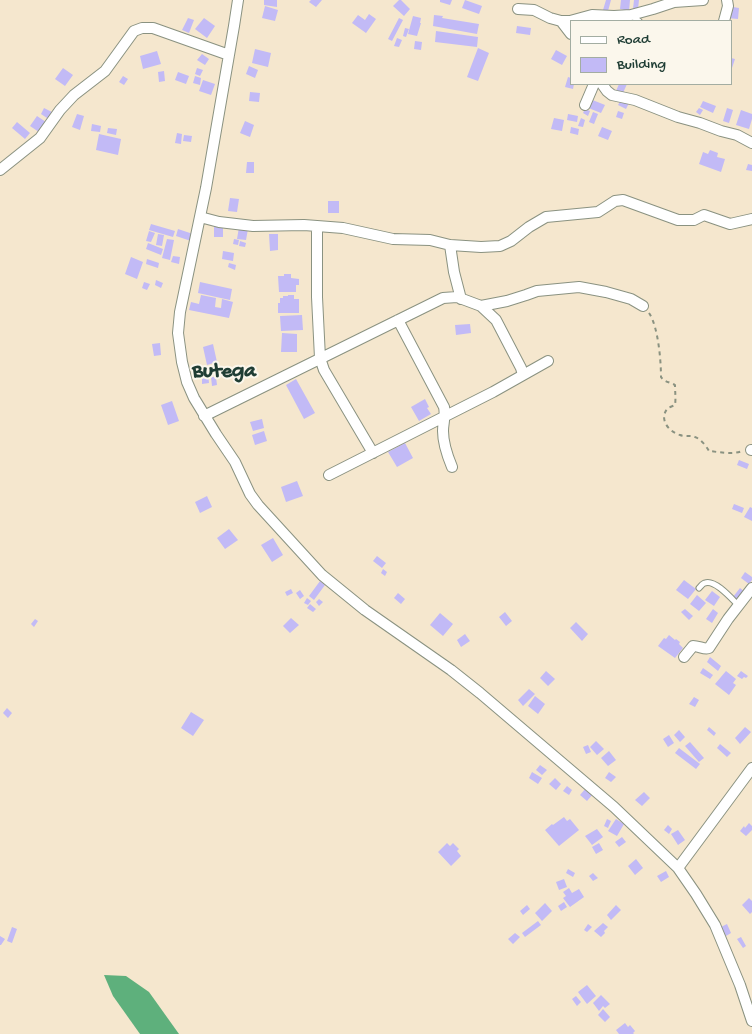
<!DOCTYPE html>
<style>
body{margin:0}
#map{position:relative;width:752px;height:1034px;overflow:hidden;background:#f5e7ce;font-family:"Gochi Hand",sans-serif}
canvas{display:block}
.legend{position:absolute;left:570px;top:20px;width:162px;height:65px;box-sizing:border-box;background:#fbf7ec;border:1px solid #a3ada2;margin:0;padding:6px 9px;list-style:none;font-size:15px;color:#1f3d34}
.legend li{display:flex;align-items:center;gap:10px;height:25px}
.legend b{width:25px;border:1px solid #a3ada2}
</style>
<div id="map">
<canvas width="752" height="1034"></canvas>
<ul class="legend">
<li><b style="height:6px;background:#fff"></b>Road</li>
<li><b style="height:14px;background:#c2baf6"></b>Building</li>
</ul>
</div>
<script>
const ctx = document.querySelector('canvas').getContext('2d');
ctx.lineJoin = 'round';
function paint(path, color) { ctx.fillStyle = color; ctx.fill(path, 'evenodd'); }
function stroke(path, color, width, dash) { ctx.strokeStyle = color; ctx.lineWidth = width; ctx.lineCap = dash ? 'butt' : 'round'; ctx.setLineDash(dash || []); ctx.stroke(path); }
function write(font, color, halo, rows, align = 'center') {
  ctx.font = font + ' "Gochi Hand",sans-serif'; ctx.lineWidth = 4; ctx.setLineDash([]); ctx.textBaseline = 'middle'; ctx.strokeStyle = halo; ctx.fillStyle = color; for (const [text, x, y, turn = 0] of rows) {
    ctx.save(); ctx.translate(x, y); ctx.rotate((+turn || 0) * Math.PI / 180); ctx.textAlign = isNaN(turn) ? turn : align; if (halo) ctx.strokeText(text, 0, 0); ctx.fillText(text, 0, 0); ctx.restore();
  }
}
paint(new Path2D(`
 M 104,975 L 126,976 L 149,992 L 179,1034 L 140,1034 L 113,996 Z`), '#5eb07c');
paint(new Path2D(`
 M 264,0 L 277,0 L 277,7 L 264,5 Z
 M 311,0 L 322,0 L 316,7 L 309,2 Z
 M 399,0 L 401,0 L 410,9 L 404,16 L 393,6 Z
 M 440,0 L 452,0 L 450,5 L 440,2 Z
 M 465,0 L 482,6 L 479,14 L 462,8 Z
 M 606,0 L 611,0 L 608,11 L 603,10 Z
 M 621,0 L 630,0 L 629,11 L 620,9 Z
 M 634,0 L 639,0 L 638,9 L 633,9 Z
 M 265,6 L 278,10 L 275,21 L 262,18 Z
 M 733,7 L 739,8 L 738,19 L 727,18 Z
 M 369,14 L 376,19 L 366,33 L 352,23 L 358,15 L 365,20 Z
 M 434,15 L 443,16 L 442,18 L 479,24 L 477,34 L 433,26 Z
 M 413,16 L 421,18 L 420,23 L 421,23 L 417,36 L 408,34 Z
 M 188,18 L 194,20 L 189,33 L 182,30 Z
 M 204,18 L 215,26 L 207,38 L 195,29 Z
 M 399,18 L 403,20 L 392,41 L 388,39 Z
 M 517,26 L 531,28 L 530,35 L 516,33 Z
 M 405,28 L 409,29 L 406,37 L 403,36 Z
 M 436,31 L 478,37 L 477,47 L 435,42 Z
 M 397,38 L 402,40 L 399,47 L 394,46 Z
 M 415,41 L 422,42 L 421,50 L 414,49 Z
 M 478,48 L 489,53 L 478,81 L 467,77 Z
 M 255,49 L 271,53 L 268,67 L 252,63 Z
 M 556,50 L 567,56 L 562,65 L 551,59 Z
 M 157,51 L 161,64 L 143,69 L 140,56 Z
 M 202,54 L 209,59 L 205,65 L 197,60 Z
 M 731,58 L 735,59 L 731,71 Z
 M 249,66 L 258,70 L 255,78 L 246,74 Z
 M 63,68 L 73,75 L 65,86 L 55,79 Z
 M 197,68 L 203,70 L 200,76 L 195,74 Z
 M 164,71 L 165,81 L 159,82 L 158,72 Z
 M 178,72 L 189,76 L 186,84 L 175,80 Z
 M 123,76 L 128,79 L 124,85 L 119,82 Z
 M 195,76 L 201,78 L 200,85 L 193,83 Z
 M 568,77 L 571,78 L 571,84 L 574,84 L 573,89 L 565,87 Z
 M 203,80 L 215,84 L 211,95 L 199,91 Z
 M 619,84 L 627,84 L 623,93 L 616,91 Z
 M 250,92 L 260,93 L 259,102 L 249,101 Z
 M 590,99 L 605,105 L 601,113 L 586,107 Z
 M 621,100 L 629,103 L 626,109 L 618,105 Z
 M 703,101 L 716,106 L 713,113 L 700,107 Z
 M 44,108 L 54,113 L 50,120 L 41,114 Z
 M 699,108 L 703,110 L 700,115 L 696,112 Z
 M 727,108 L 733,110 L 729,123 L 723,121 Z
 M 585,109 L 590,111 L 588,116 L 583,113 Z
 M 741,110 L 752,114 L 752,119 L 749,129 L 736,125 Z
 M 618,111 L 624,113 L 622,119 L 616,117 Z
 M 593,112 L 598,114 L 594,124 L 589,122 Z
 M 77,114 L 84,116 L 80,130 L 72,127 Z
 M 568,114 L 578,116 L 577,122 L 567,120 Z
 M 37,116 L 46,122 L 39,132 L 30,126 Z
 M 554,118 L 564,120 L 562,131 L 551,129 Z
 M 581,118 L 585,120 L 583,127 L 578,126 Z
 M 245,121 L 254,125 L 250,137 L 240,133 Z
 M 17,122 L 30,133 L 25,139 L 12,128 Z
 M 92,124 L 101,126 L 100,132 L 91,131 Z
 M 571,127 L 579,129 L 578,135 L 570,133 Z
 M 602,127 L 612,131 L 608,140 L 598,136 Z
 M 108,128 L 117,129 L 116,135 L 107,133 Z
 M 177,133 L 182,134 L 181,144 L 175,143 Z
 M 99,134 L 121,139 L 118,155 L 96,150 Z
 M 184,135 L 192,136 L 191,142 L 183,141 Z
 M 710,150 L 718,153 L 717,157 L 725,159 L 721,172 L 699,164 L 703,152 L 708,154 Z
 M 247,162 L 254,162 L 254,173 L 246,173 Z
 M 748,164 L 752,165 L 752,171 L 746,170 Z
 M 230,198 L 239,199 L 237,212 L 228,211 Z
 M 328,201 L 339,201 L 339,213 L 328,213 Z
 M 151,224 L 175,231 L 173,237 L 149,230 Z
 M 214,227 L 223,227 L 223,237 L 214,237 Z
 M 239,227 L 248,229 L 246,240 L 237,239 Z
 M 178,229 L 193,234 L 191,241 L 176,236 Z
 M 149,231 L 155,233 L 151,242 L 146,241 Z
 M 158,234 L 164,235 L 162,246 L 156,245 Z
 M 269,234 L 278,234 L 278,250 L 270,251 Z
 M 167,239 L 174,240 L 170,260 L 162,258 Z
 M 234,239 L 239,240 L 238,245 L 233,244 Z
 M 240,241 L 246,243 L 245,247 L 239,246 Z
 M 148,243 L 163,249 L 161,255 L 146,249 Z
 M 223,251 L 234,253 L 233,261 L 222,259 Z
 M 173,256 L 180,257 L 179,264 L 171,262 Z
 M 131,257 L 143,262 L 137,279 L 125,274 Z
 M 147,259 L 159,263 L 158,268 L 146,264 Z
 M 229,263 L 236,265 L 235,270 L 228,267 Z
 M 284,274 L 291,274 L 291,278 L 299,279 L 299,285 L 296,285 L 296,292 L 279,292 L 278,276 L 284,276 Z
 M 156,280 L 163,283 L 161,288 L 155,285 Z
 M 144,282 L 150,284 L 147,290 L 142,288 Z
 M 200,282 L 232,289 L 230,300 L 198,293 Z
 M 201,295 L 216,298 L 215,307 L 221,308 L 222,299 L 233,302 L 229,318 L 189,310 L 191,302 L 199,304 Z
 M 288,295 L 294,295 L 294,299 L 299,299 L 299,313 L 278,313 L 278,303 L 280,303 L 280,298 L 283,298 L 283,296 L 288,296 Z
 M 302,315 L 303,330 L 281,331 L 280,316 Z
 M 470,324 L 471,333 L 456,335 L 455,325 Z
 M 282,333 L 297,334 L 297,352 L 281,352 Z
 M 160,343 L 161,355 L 154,356 L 152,344 Z
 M 213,344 L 217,362 L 207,365 L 203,347 Z
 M 208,373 L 209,383 L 202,384 L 202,374 Z
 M 211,377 L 216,377 L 217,385 L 212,386 Z
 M 296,379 L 315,413 L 304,419 L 286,385 Z
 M 425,399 L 429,407 L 427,408 L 431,414 L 419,421 L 411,407 Z
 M 172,401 L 179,421 L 168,425 L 161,405 Z
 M 262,419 L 264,428 L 253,431 L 250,422 Z
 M 264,431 L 267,441 L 255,445 L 252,435 Z
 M 405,443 L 413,458 L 397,467 L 388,452 Z
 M 739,460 L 749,464 L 747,469 L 737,465 Z
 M 297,481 L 303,496 L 286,502 L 281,487 Z
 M 207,496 L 212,507 L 200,513 L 195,502 Z
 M 734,504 L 744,508 L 742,513 L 732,509 Z
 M 750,507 L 752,508 L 752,521 L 744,517 Z
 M 229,529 L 238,540 L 225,549 L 217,538 Z
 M 273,538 L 283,555 L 272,562 L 261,545 Z
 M 377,556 L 386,563 L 382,568 L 373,561 Z
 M 383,569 L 387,572 L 385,576 L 381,573 Z
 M 745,572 L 752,577 L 752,580 L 749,584 L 741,578 Z
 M 684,580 L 696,589 L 688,599 L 676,590 Z
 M 320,581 L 325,585 L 314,600 L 309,596 Z
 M 740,588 L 745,592 L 738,601 L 733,597 Z
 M 291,589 L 293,593 L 287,596 L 285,592 Z
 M 300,590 L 304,596 L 300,599 L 296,593 Z
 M 712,591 L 720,597 L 714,606 L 705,600 Z
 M 398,593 L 405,599 L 401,604 L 394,598 Z
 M 697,595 L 706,603 L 699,611 L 690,604 Z
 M 307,598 L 311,601 L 308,605 L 304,603 Z
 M 319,599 L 323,602 L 319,606 L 316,602 Z
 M 310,604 L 316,609 L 313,612 L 307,608 Z
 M 685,609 L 693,616 L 689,620 L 681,612 Z
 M 713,609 L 718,613 L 712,623 L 706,619 Z
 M 505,612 L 512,621 L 506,626 L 499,617 Z
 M 440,613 L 453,624 L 443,636 L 430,625 Z
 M 291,618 L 299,625 L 290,633 L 283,626 Z
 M 35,619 L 38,621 L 34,627 L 31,624 Z
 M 576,622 L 588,634 L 582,641 L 570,628 Z
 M 465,634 L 470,641 L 461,647 L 457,640 Z
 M 669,635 L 675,640 L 676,639 L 680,642 L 679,644 L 683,648 L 675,658 L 658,646 L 664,638 L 666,639 Z
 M 710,657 L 721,666 L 718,671 L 707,662 Z
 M 703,668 L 713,675 L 710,679 L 700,673 Z
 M 546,671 L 555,679 L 548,686 L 540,678 Z
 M 726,671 L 736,679 L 733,683 L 736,685 L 729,695 L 715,684 Z
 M 741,671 L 748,676 L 746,678 L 744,677 L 742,679 L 737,676 Z
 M 529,689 L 535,694 L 523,706 L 518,700 Z
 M 535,696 L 545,704 L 538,714 L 528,706 Z
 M 694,697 L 699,700 L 695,707 L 689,704 Z
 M 7,708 L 12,713 L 8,718 L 3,713 Z
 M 191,712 L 204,720 L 193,736 L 181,728 Z
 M 709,727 L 716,733 L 714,736 L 707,730 Z
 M 745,727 L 751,732 L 740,744 L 735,738 Z
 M 679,730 L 685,737 L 680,742 L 674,735 Z
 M 669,735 L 674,743 L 668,747 L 663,739 Z
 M 596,741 L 604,749 L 597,755 L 590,747 Z
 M 690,742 L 704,758 L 699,762 L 685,746 Z
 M 720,744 L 731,753 L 727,757 L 717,748 Z
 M 588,745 L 591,752 L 586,754 L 583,747 Z
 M 679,748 L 700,764 L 696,769 L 675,753 Z
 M 609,751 L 616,760 L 608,766 L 601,758 Z
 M 540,765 L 547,770 L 542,775 L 536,770 Z
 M 532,772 L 542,778 L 538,784 L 529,778 Z
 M 609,772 L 616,777 L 611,782 L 605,778 Z
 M 555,778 L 561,784 L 556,790 L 549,784 Z
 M 567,786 L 572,790 L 569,795 L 563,791 Z
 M 586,788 L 593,794 L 587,801 L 580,795 Z
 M 644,792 L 650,798 L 642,806 L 635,800 Z
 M 564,817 L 567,821 L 570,819 L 579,830 L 559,846 L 545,830 L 552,824 L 553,825 Z
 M 607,819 L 611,821 L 608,828 L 604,826 Z
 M 616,819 L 624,824 L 617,836 L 608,831 Z
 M 749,823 L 752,826 L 752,830 L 746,836 L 740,831 L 744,826 L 745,828 Z
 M 668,825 L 672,829 L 669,834 L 664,830 Z
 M 597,829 L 603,837 L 592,845 L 585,836 Z
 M 678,830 L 685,840 L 678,845 L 671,834 Z
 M 622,837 L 626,842 L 619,847 L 615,842 Z
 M 447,843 L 450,846 L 453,843 L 459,849 L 457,851 L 461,856 L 451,866 L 438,852 Z
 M 599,843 L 603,850 L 596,854 L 592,847 Z
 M 636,859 L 643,868 L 635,875 L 628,866 Z
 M 568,869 L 575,873 L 573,877 L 566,873 Z
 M 666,871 L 669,877 L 661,882 L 657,876 Z
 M 593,873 L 598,878 L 593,881 L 589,876 Z
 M 564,879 L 567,887 L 559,890 L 556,882 Z
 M 569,888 L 572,893 L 579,889 L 584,897 L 570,907 L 563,898 L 566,896 L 563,892 Z
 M 749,898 L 752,901 L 752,912 L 750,914 L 742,905 Z
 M 564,902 L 567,907 L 561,911 L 558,906 Z
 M 545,903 L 552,911 L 542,921 L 535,913 Z
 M 527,905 L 530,909 L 523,915 L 520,911 Z
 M 616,905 L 621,910 L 611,920 L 607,915 Z
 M 538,921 L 541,925 L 525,937 L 522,933 Z
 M 603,923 L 608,927 L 604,931 L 605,933 L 601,937 L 594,931 Z
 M 588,924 L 592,927 L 587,932 L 584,930 Z
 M 727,924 L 731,933 L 726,936 L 721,927 Z
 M 12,927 L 17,929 L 12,943 L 7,941 Z
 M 515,933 L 520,937 L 513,944 L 508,939 Z
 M 0,936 L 5,939 L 1,945 L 0,945 Z
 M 741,937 L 746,946 L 743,948 L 737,939 Z
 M 587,985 L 596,996 L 587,1004 L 578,992 Z
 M 601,995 L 610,1004 L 605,1008 L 603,1006 L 599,1011 L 593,1003 Z
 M 576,996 L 581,1002 L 577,1006 L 572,999 Z
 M 603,1009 L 610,1017 L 605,1022 L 598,1015 Z
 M 625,1023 L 628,1027 L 630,1025 L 635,1031 L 633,1033 L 634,1034 L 619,1034 L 616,1030 Z`), '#c2baf6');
const lane = new Path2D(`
 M 631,15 L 639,21
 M 699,588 C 701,586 703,583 705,583 C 715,579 732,599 738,605`);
const street = new Path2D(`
 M 238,0 L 234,26 L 206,188 L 180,312 L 178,333 L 182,362 L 187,382 L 194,398 L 216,434 L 235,462 L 250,494 L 258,505 L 322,575 L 365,610 L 451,670 L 480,693 L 614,807 L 678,868 L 696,894 L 715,925 L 740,985 L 752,1021
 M 674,2 L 703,0
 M 518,9 L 534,10 L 550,18 L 561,21 L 570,21 L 592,15 L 614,16 L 631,15 L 653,9 L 674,2 L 676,0
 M 561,21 L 571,34
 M 724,21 L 728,6 L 727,0
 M 602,84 L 607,91 L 612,95 L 635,100 L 678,117 L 700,123 L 721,131 L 737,135 L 752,143
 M 585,105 L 594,84
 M 0,170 L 40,138 L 60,110 L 74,95 L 105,71 L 134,31 L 142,28 L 153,28 L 229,55
 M 200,217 L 219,222 L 253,226 L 304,225 L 343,228 L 393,239 L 430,240 L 450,245 L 481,247 L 500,246 L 511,241 L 529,227 L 546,217 L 598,212 L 615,201 L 623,200 L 678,220 L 694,220 L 704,215 L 730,224 L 752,219
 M 317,226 L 317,297 L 320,358 L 324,370 L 373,453
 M 450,245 L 454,272 L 461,299
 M 481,306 L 507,301 L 526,295 L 537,291 L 579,287 L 606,292 L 631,299 L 643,306
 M 398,320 L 444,407 C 446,415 443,423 443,431 C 443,444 447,455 452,467
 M 204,416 L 443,298 L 457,297 L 481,306 L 496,320 L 521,368 L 523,375
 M 751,450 L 752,450
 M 329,475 L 493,392 L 548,361
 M 684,657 L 693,646 C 699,646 705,650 709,648 L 728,619 L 752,588
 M 678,868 L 752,768`);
stroke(lane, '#8a9281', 7);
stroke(street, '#8a9281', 12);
stroke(new Path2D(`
 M 649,313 C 658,326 661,360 661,377 C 664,382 670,382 675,385 C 675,392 676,398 675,405 C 673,406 670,407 668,408 C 658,419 669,432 680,435 C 685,437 691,435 695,437 C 701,439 706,446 709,451 C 719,452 733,455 742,451`), '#8a9281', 2, [4, 4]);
stroke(lane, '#fff', 5);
stroke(street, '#fff', 10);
write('bold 21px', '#1f3d34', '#fbf7ec', [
 ["Butega",224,373]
]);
</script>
